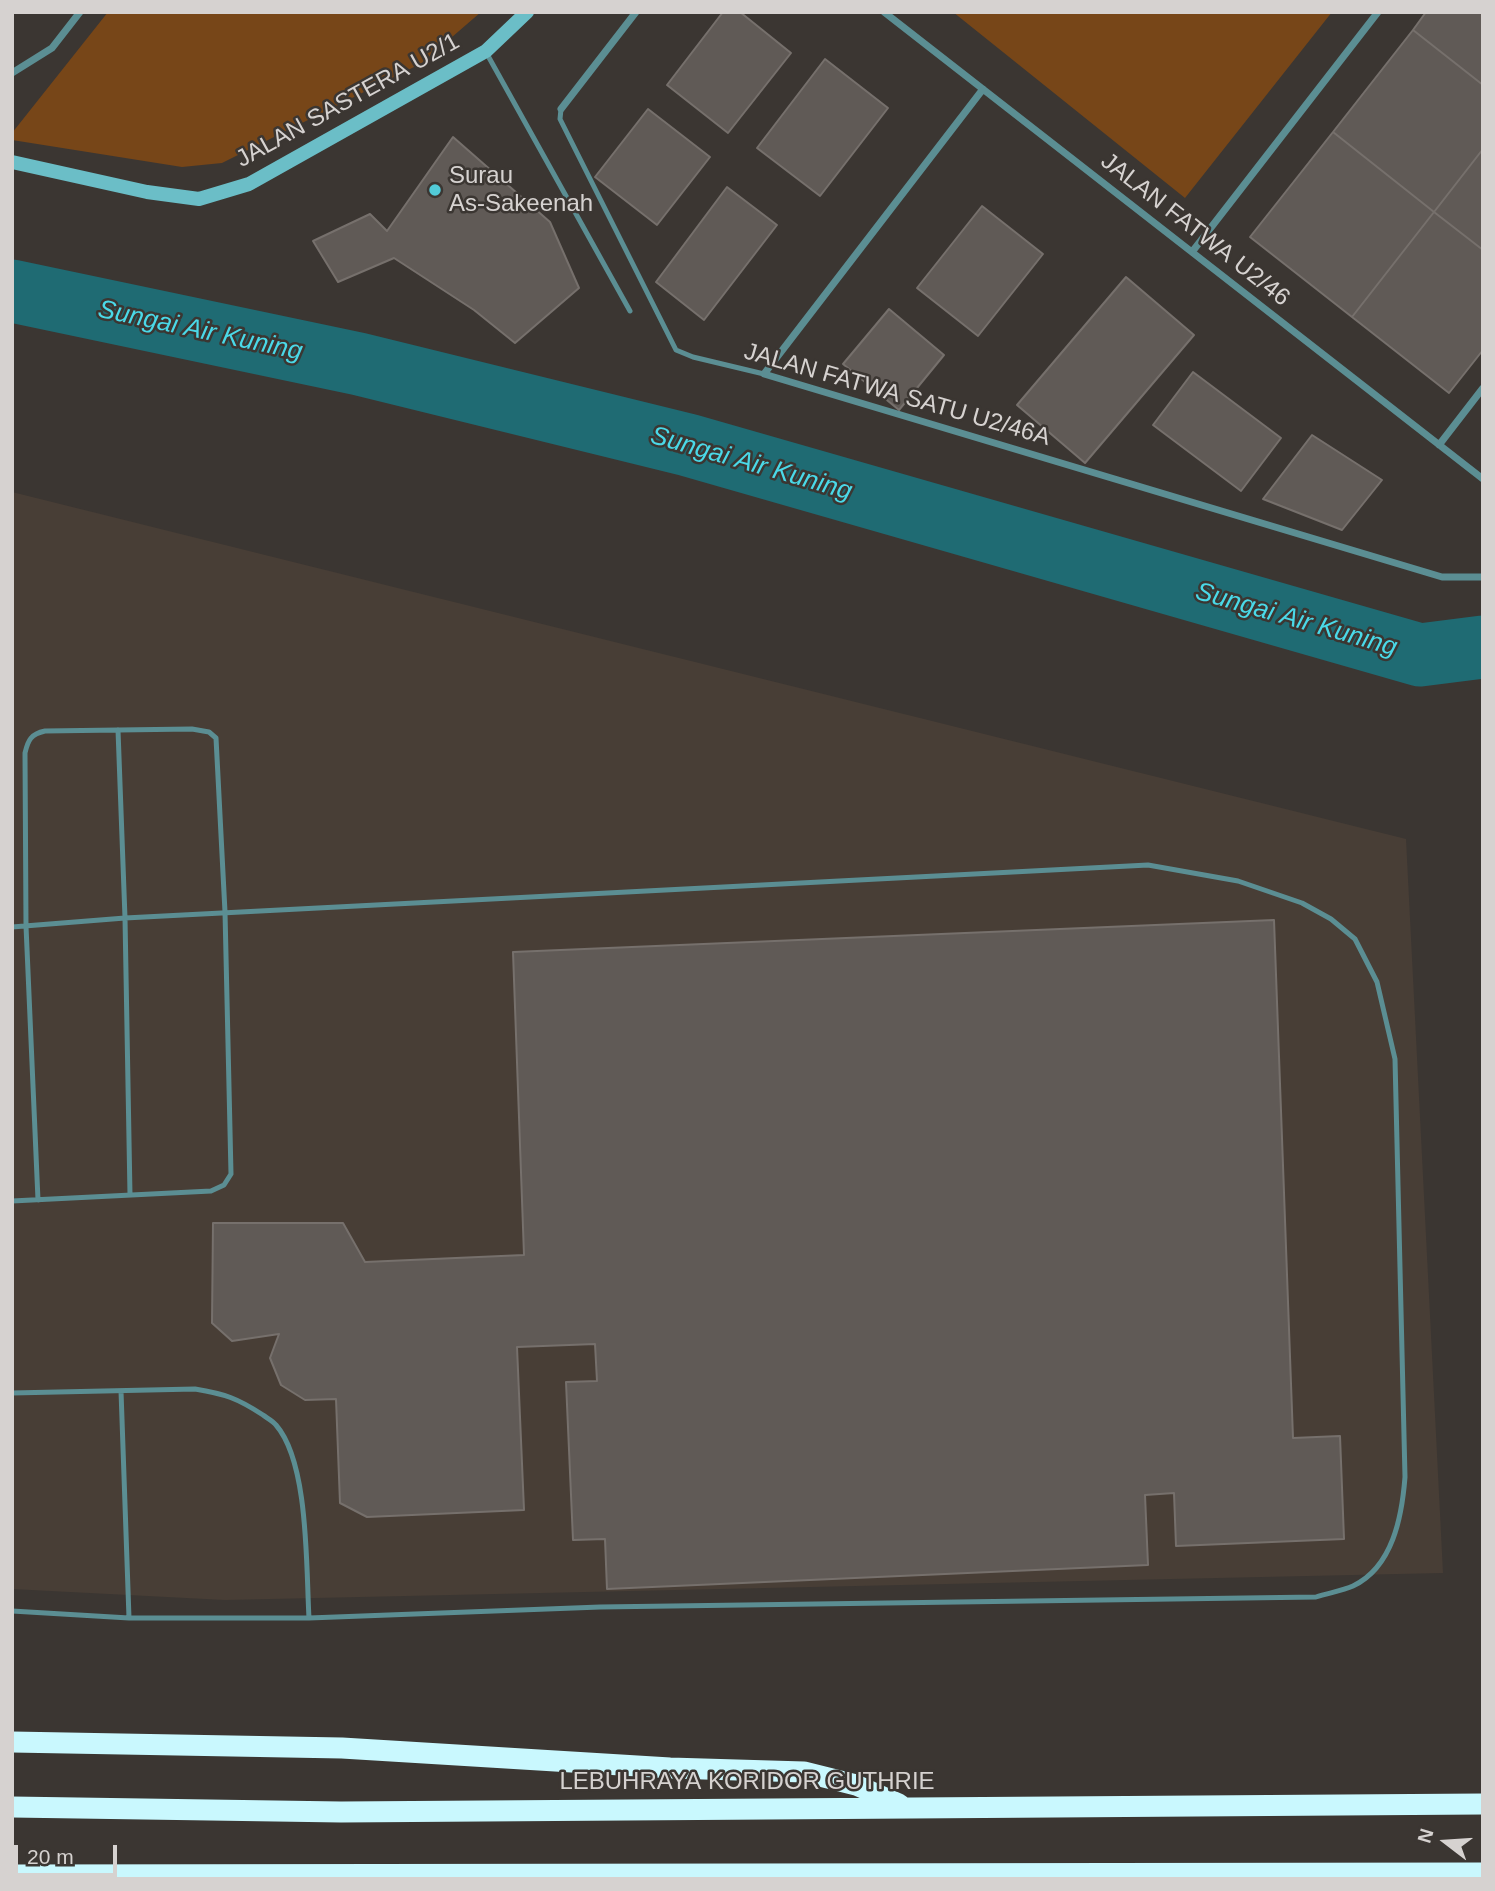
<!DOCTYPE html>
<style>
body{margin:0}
#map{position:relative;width:1495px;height:1891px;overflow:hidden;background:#3b3632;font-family:Arial,sans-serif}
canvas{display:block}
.frame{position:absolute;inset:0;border:14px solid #d6d2d0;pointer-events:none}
.north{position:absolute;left:1411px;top:1807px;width:70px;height:70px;-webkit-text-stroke:5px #3b3632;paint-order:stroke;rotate:287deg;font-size:19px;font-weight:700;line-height:28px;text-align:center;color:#d6d2d0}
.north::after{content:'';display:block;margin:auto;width:24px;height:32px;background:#d6d2d0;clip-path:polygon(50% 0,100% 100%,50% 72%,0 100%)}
.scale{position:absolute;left:14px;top:1845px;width:103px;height:32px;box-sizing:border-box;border:4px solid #d6d2d0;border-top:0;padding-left:9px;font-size:21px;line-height:24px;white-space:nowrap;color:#d6d2d0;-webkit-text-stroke:5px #3b3632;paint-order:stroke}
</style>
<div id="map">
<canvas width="1495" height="1891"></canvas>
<div class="frame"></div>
<div class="north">N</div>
<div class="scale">20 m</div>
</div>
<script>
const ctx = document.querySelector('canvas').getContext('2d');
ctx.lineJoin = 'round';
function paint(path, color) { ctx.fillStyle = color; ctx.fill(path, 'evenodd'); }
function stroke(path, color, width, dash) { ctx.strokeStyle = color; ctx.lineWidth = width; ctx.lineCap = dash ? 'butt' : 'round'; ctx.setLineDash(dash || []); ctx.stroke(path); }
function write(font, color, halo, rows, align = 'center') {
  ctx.font = font + ' Arial,sans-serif'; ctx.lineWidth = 5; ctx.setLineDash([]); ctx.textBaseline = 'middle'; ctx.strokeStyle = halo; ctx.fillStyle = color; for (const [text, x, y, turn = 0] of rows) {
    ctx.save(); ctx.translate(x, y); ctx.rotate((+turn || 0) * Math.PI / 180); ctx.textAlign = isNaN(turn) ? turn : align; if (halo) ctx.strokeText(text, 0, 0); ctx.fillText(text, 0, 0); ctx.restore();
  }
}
paint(new Path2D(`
 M 12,492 L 1406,839 L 1443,1573 L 225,1600 L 12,1589 Z`), '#483e36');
paint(new Path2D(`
 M 108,12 L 481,12 L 422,63 L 222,163 L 182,167 L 12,140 L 12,133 Z
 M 953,12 L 1332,12 L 1185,198 Z`), '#774618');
stroke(new Path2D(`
 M 12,291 L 359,364 L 688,445 L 1420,655 L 1483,647`), '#1f6b73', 63);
const building = new Path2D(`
 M 723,12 L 740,12 L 791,53 L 728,133 L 667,85 Z
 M 1426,12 L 1483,12 L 1483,85 L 1413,30 Z
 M 1413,30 L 1483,85 L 1483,149 L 1434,212 L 1333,132 Z
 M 825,59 L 888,108 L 820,196 L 757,148 Z
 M 648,109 L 710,157 L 657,225 L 595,177 Z
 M 1333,132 L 1434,212 L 1352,317 L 1250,237 Z
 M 453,137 L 550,222 L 579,288 L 515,343 L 474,310 L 394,258 L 338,282 L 313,241 L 370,214 L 387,231 Z
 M 1483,149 L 1483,250 L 1434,212 Z
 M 727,187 L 777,225 L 704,320 L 656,282 Z
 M 982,206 L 1043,254 L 978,336 L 917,288 Z
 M 1434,212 L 1483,250 L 1483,350 L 1449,393 L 1352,317 Z
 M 1126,277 L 1194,335 L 1085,463 L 1017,405 Z
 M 889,309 L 944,355 L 899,410 L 843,364 Z
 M 1193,372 L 1281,438 L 1241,491 L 1153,425 Z
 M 1312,435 L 1382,480 L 1342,530 L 1263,499 Z
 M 1274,920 L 1293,1438 L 1340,1436 L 1344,1539 L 1176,1546 L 1174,1493 L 1145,1495 L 1148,1565 L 607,1589 L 605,1539 L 573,1540 L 566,1382 L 597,1381 L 595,1344 L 517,1347 L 524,1510 L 367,1517 L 340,1503 L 336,1399 L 305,1400 L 281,1385 L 270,1358 L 279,1334 L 232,1341 L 212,1323 L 213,1223 L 343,1223 L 365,1262 L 524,1255 L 513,952 Z`);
paint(building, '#605a56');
stroke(building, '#76706c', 2);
stroke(new Path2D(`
 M 487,54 L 630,311
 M 561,109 L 560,119 L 676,350 L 693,357 L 764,374
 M 118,730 L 125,918 L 130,1195
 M 12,927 L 125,918 L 1148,865 L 1238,881 L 1302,903 L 1331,919 L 1355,939 L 1377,982 L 1395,1059 L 1405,1477 C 1402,1516 1393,1567 1353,1586 C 1342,1591 1328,1593 1316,1597 L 600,1607 L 309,1618 L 129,1618 L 12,1611
 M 12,1201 L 211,1191 L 224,1185 L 231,1174 L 225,912 L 216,738 L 209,732 L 192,729 L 45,731 C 31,734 28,740 25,753 L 26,926 L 38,1200
 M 121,1391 L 129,1618
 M 12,1393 L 195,1389 C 225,1394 237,1398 263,1415 C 267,1418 273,1421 276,1425 C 309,1463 306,1567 309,1618`), '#5b8e93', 5);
stroke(new Path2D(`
 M 884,12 L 1483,479
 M 12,73 L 52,48 L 80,12
 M 983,89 L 764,374 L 1442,577 L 1483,577
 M 561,109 L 636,12
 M 1192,252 L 1378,12
 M 1439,445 L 1483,388`), '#5b8e93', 7);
stroke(new Path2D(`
 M 12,162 L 147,192 L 199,199 L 249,184 L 486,51 L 527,12`), '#6bbec7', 14);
stroke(new Path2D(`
 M 12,1742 L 342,1748 L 670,1768 L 804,1772 L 856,1785 L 899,1804
 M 12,1807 L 341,1812 L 1483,1804
 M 12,1875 L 1483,1873`), '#c9f8fe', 21);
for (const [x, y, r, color] of [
 [435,190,7,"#52cbd8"]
]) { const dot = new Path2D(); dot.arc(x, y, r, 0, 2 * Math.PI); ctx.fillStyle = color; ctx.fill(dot); stroke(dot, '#3b3632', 2.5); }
write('24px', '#d6d2d0', '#3b3632', [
 ["JALAN SASTERA U2/1",348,101,-29],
 ["JALAN FATWA U2/46",1195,230,38],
 ["JALAN FATWA SATU U2/46A",897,395,16],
 ["LEBUHRAYA KORIDOR GUTHRIE",747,1782]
]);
write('24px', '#d6d2d0', '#3b3632', [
 ["Surau",449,176],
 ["As-Sakeenah",449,204]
], 'left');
write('italic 26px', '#4ad9e8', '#3b3632', [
 ["Sungai Air Kuning",200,331,12],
 ["Sungai Air Kuning",751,464,16],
 ["Sungai Air Kuning",1296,620,16]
]);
</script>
